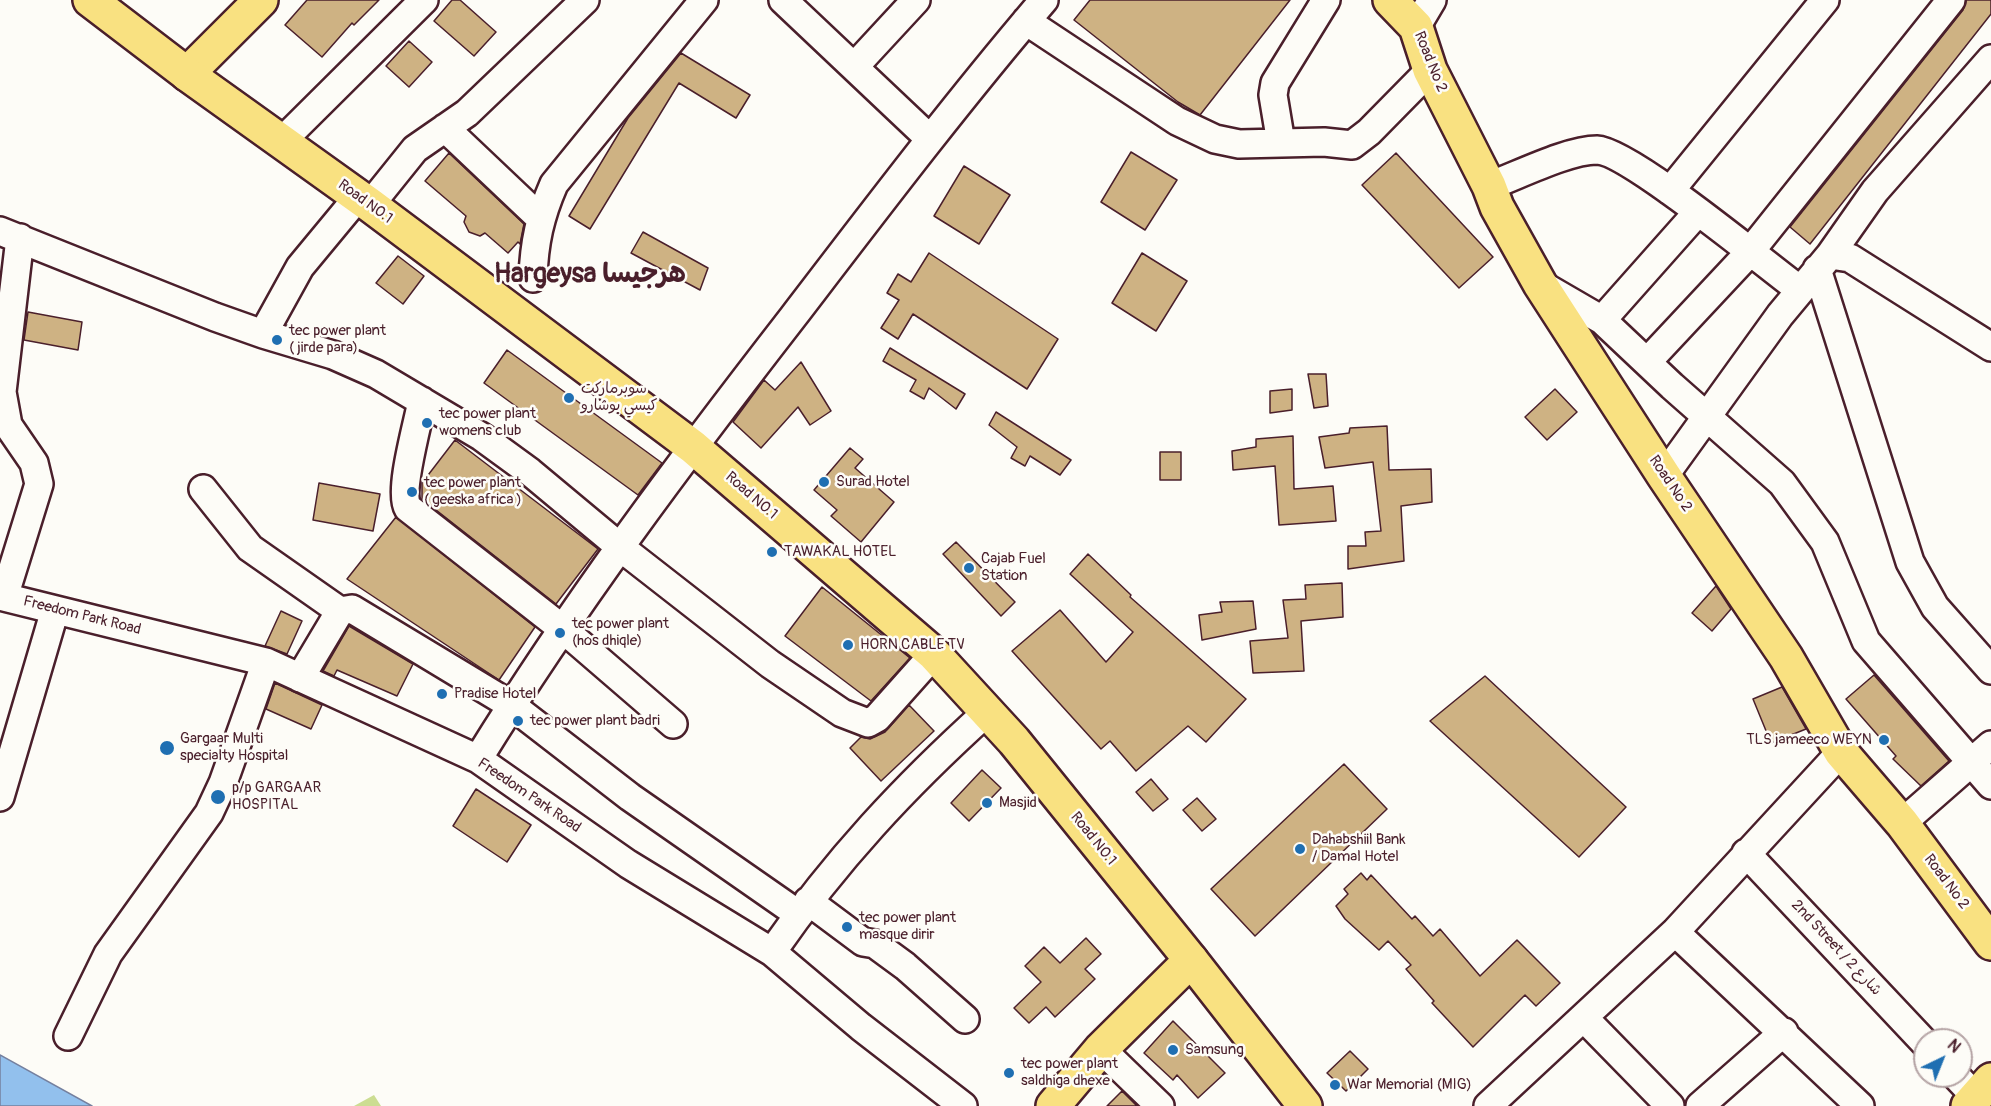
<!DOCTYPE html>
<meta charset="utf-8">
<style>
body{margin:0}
#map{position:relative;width:1991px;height:1106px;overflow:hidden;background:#fdfcf7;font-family:Pangolin,sans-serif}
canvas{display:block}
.north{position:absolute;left:1913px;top:1028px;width:60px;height:60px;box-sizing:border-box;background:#fdfcf7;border:2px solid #b5a4a5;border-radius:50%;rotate:43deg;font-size:16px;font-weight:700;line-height:24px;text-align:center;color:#4a1f2b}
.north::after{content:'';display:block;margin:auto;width:21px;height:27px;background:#1f6fb2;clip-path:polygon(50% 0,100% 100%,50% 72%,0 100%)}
</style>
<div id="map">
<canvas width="1991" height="1106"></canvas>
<div class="north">N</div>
</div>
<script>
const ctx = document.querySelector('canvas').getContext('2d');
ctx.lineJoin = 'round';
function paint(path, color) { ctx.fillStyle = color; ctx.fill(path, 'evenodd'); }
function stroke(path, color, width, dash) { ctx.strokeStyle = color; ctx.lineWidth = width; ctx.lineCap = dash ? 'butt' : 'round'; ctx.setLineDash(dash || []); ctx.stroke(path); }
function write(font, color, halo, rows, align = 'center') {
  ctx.font = font + ' Pangolin,"Playpen Sans Arabic",sans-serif'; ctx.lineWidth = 5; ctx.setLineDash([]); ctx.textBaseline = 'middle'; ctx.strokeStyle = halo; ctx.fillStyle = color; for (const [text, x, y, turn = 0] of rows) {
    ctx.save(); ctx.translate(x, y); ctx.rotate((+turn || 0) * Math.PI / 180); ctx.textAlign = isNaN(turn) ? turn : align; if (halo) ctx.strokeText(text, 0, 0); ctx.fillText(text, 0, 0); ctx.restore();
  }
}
paint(new Path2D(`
 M 374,1095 L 381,1106 L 354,1106 Z`), '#ccdd92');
const water = new Path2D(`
 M 0,1055 L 92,1106 L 0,1106 Z`);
paint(water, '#92c0ed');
stroke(water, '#75809f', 1.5);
const building = new Path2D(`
 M 307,0 L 379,0 L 354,25 L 352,23 L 322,57 L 285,25 Z
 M 452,0 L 460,0 L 496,32 L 474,56 L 434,21 Z
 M 1090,0 L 1290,0 L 1200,115 L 1178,102 L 1074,20 Z
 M 1966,0 L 1991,0 L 1991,14 L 1810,244 L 1790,227 L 1963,10 Z
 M 409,41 L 432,62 L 409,87 L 386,66 Z
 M 681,53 L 750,95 L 736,118 L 679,83 L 590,229 L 569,216 L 628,118 Z
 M 1131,152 L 1177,180 L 1145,230 L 1101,202 Z
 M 449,153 L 524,224 L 520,244 L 518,242 L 508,253 L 485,233 L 480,236 L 469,232 L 464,222 L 466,216 L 425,181 Z
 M 1396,153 L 1493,257 L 1459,288 L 1362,185 Z
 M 964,166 L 1010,195 L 979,244 L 934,216 Z
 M 643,232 L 708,268 L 700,290 L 631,253 Z
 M 929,253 L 1058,339 L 1027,389 L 913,314 L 898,339 L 881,328 L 899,300 L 887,293 L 898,274 L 911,282 Z
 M 1142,253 L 1187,281 L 1156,331 L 1112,303 Z
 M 398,256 L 424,276 L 403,304 L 376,283 Z
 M 28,312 L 82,322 L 78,350 L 24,340 Z
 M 890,348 L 965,394 L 956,409 L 929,388 L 924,399 L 910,391 L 916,380 L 883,361 Z
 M 507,350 L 662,463 L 638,495 L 484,383 Z
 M 801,362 L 831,411 L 810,425 L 798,407 L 761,448 L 733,422 L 764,380 L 775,390 Z
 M 1308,374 L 1326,374 L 1328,406 L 1314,408 Z
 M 1292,389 L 1292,410 L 1270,413 L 1270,391 Z
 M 1555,389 L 1577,412 L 1547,440 L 1525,417 Z
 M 996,412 L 1071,460 L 1060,475 L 1030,456 L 1025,466 L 1011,458 L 1017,447 L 989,425 Z
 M 1387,426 L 1389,470 L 1431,469 L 1432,502 L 1401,506 L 1404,561 L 1348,569 L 1348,546 L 1366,546 L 1365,532 L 1381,531 L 1373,462 L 1325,468 L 1319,437 L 1349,433 L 1350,428 Z
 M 1293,436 L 1294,489 L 1333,486 L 1336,521 L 1279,525 L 1275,466 L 1233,470 L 1232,451 L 1256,447 L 1256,439 Z
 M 455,440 L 598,549 L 556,604 L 422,499 L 422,483 Z
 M 850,448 L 863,459 L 855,468 L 894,502 L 861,542 L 831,516 L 837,510 L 814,490 Z
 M 1160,452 L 1181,452 L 1181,480 L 1160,480 Z
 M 319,483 L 380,494 L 373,531 L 313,520 Z
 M 396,517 L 535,627 L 499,680 L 347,579 Z
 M 956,542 L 1015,602 L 1001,616 L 943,554 Z
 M 1088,554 L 1131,595 L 1130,597 L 1246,699 L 1206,742 L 1188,726 L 1136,771 L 1110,741 L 1101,749 L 1012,651 L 1060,610 L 1106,662 L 1133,632 L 1070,574 Z
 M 1342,583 L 1343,617 L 1301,621 L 1304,671 L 1253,673 L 1250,641 L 1288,638 L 1283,600 L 1306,599 L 1305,585 Z
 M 1716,586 L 1731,609 L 1712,631 L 1692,613 Z
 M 822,587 L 910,658 L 871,701 L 785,636 Z
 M 1253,601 L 1256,629 L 1202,640 L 1199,615 L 1222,612 L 1220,602 Z
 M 281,611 L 302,621 L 287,654 L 265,646 Z
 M 349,626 L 413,664 L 397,696 L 337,670 L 334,676 L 323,671 Z
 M 1874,675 L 1949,761 L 1921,786 L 1893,759 L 1896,756 L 1846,699 Z
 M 1485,676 L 1626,807 L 1579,857 L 1430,721 Z
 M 275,683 L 322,705 L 311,729 L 266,709 Z
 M 1782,687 L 1806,729 L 1771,743 L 1753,699 Z
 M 909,705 L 934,731 L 881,781 L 850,748 L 861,737 L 870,739 L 885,732 Z
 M 1344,764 L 1387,809 L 1255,936 L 1211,889 Z
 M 982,770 L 1001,788 L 969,821 L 951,803 Z
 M 1151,779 L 1168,799 L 1153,811 L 1136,792 Z
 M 476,789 L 531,825 L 507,862 L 453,826 Z
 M 1197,798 L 1216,819 L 1202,831 L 1183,810 Z
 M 1361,873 L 1367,880 L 1371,875 L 1412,919 L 1415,916 L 1433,936 L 1440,929 L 1480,976 L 1517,940 L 1560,983 L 1536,1006 L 1525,995 L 1473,1047 L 1432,1003 L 1434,1001 L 1406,969 L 1411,965 L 1388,941 L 1379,950 L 1345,919 L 1336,906 L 1348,894 L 1344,889 Z
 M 1086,938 L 1101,954 L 1085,969 L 1095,979 L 1055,1017 L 1046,1007 L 1029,1023 L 1014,1008 L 1041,982 L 1025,966 L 1044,947 L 1060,963 Z
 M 1173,1021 L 1225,1073 L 1198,1098 L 1177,1075 L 1173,1080 L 1144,1053 Z
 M 1350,1051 L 1368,1069 L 1346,1091 L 1327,1073 Z
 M 1122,1091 L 1137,1106 L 1107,1106 Z`);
paint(building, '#ceb283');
stroke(building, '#4a1f2b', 1.5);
const minor = new Path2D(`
 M 783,0 L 930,139
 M 1026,21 L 1177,121 L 1215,139 L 1239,144 L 1324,142 L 1352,145 L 1369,132 L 1430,70
 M 1416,27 L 1432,0
 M 854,67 L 916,0
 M 445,128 L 540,218
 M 282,141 L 424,0
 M 1281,143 L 1273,95 L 1275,83 L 1326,0
 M 1489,186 C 1519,175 1568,150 1597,150 C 1629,151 1766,265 1800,290
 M 1670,191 L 1825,0
 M 370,205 L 415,149 L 467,113 L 585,0
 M 0,231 L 215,317 L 263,334 L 300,267 L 358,197
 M 1830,255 L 1875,191 L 1991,59
 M 1817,269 L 1910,562 L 1935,607 L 1991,670
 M 533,278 C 534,243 540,216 554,184 L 704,0
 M 1540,284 L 1602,320 L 1672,386 L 1782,483 L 1825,542 L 1866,641 L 1991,785
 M 1602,320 L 1697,213
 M 263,334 L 333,355 L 376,374 L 482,437 L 530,472 L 620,547 L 770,664 L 842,713 L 868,723 L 877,718 L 934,654
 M 1647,362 L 1749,253 L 1951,0
 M 422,401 C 418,423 398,492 408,508 L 564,630 L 673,724
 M 1664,476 L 1780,315 L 1830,255 L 1850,258 L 1991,347
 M 203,489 L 250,548 L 340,611
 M 0,596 L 266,662 L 478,759 L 628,864 L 772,952 L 861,1027 L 963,1106
 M 4,597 L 39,484 L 34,463 L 8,425 L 2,392 L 20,238
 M 300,678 L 340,611 L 352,609 L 511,705 L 630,797 L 798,914
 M 478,759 C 573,605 682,460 793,317 C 875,210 956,103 1044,0
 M 0,797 L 55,610
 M 1902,823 L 1991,745
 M 1746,853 L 1925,1043
 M 808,901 L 863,942 L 875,944 L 905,966 L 965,1019
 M 1675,932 L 1860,1106
 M 772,952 C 836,860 904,787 987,712
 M 1584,1018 L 1670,1106
 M 68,1036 L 108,954 L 209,813 L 223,783 L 266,662
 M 1101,1049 L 1160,1106
 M 1956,1076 L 1976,1097
 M 1488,1106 L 1675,932 L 1841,752
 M 1700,1106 L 1784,1032`);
const major = new Path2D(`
 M 1390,0 L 1416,27 L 1430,70 L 1489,186 L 1497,207 L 1540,284 L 1664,476 L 1786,657 L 1841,752 L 1902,823 L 1991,943
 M 187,74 L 261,0
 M 1053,1106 L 1101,1049 L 1191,960
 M 1968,1106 L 1991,1080`);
const highway = new Path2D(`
 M 90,0 L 187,74 L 370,205 L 693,447 L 934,654 L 1014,741 L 1191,960 L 1305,1106`);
stroke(minor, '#4a1f2b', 32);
stroke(major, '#4a1f2b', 38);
stroke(highway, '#4a1f2b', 38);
stroke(minor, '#fdfcf7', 27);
stroke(major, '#f9e181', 33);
stroke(highway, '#f9e181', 33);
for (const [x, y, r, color] of [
 [277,340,6,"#1f6fb2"],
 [569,398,6,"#1f6fb2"],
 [427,423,6,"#1f6fb2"],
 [824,482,6,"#1f6fb2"],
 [412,492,6,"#1f6fb2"],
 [772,552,6,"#1f6fb2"],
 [969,568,6,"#1f6fb2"],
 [560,633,6,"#1f6fb2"],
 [848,645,6,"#1f6fb2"],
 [442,694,6,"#1f6fb2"],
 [518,721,6,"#1f6fb2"],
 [1884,740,6,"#1f6fb2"],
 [167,748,8,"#1f6fb2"],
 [218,797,8,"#1f6fb2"],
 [987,803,6,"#1f6fb2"],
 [1300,849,6,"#1f6fb2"],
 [847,927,6,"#1f6fb2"],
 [1173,1050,6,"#1f6fb2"],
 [1009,1073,6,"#1f6fb2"],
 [1335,1085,6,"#1f6fb2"]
]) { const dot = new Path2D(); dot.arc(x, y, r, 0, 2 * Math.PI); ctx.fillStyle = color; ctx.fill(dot); stroke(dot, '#fdfcf7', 2); }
write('15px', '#4a1f2b', '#fdfcf7', [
 ["Road No 2",1430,62,68],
 ["Road NO.1",365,202,36],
 ["Road No 2",1670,484,56],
 ["Road NO.1",751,496,41],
 ["Freedom Park Road",82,616,14],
 ["Freedom Park Road",529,796,34],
 ["Road NO.1",1093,839,51],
 ["Road No 2",1946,882,53],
 ["2nd Street / شارع 2",1836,948,47]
]);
write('15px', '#4a1f2b', '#fdfcf7', [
 ["tec power plant",289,331],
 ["( jirde para)",289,348],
 ["سوبرماركت",581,389],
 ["كيسي بوشارو",581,406],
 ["tec power plant",439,414],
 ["womens club",439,431],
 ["Surad Hotel",836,482],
 ["tec power plant",424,483],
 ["( geeska africa )",424,500],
 ["TAWAKAL HOTEL",784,552],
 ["Cajab Fuel",981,559],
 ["Station",981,576],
 ["tec power plant",572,624],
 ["(hos dhiqle)",572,641],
 ["HORN CABLE TV",860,645],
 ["Pradise Hotel",454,694],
 ["tec power plant badri",530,721],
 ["Gargaar Multi",180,739],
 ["specialty Hospital",180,756],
 ["TLS jameeco WEYN",1872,740,"right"],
 ["p/p GARGAAR",232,788],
 ["HOSPITAL",232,805],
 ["Masjid",999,803],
 ["Dahabshiil Bank",1312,840],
 ["/ Damal Hotel",1312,857],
 ["tec power plant",859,918],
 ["masque dirir",859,935],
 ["Samsung",1185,1050],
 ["tec power plant",1021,1064],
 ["saldhiga dhexe",1021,1081],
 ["War Memorial (MIG)",1347,1085]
], 'left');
write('bold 27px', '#4a1f2b', '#fdfcf7', [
 ["Hargeysa هرجيسا",590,275]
]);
</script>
